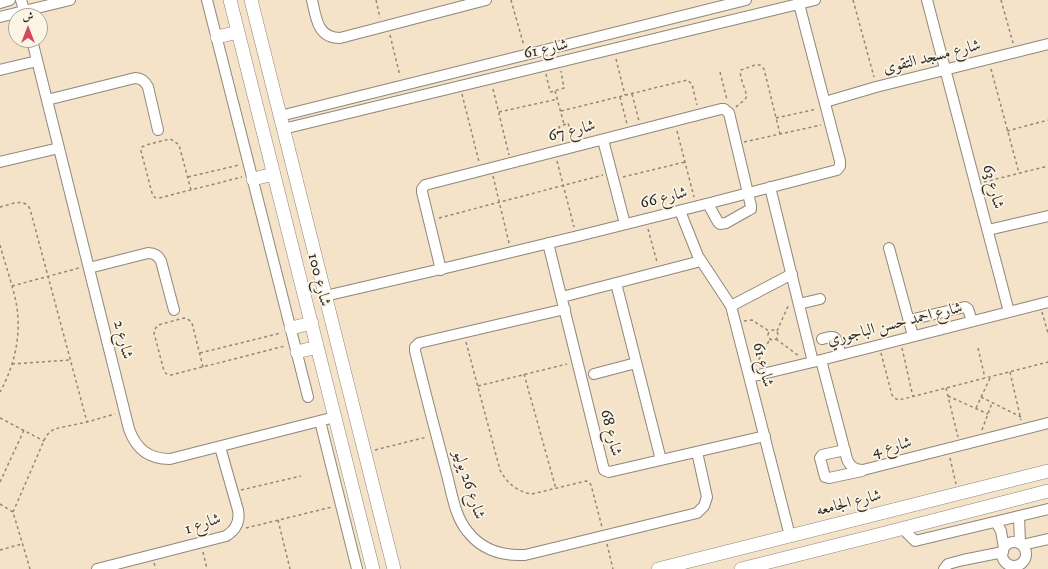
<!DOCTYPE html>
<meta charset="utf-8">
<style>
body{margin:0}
#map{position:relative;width:1048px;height:569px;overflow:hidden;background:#f5e3c9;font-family:"IM FELL DW Pica",Amiri,serif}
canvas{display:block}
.north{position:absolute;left:8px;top:8px;width:40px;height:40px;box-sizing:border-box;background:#fcf5e5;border:1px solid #a8a49b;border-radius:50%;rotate:0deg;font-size:11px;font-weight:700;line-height:16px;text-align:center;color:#2b2b2b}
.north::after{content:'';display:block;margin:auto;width:14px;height:18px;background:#d1495b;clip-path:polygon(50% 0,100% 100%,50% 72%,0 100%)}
</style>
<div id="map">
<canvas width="1048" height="569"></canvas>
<div class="north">ش</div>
</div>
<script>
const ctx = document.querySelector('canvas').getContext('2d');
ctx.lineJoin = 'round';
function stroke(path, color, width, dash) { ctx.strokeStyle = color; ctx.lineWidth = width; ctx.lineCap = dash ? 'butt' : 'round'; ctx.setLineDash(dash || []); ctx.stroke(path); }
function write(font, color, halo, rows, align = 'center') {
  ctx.font = font + ' "IM FELL DW Pica",Amiri,serif'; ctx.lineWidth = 3.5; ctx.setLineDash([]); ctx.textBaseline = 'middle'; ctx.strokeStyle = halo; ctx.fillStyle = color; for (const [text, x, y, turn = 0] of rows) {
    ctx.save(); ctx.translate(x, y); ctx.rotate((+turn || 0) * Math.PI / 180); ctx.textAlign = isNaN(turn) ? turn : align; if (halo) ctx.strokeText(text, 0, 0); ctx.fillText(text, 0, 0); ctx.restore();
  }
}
const minor = new Path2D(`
 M 21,0 L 26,16
 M 207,0 L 308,397
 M 312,0 C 316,17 317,38 340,38 L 486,0
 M 927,0 L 1009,312
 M 0,3 L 10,0
 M 0,17 L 70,0
 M 32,40 L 129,429 C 136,449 149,459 170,459 L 335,417
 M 0,70 L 37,61
 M 47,100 L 135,78 C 141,78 145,81 148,87 L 158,130
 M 825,102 L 876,87 L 1048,44
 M 280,116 L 746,0
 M 283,129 L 815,0
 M 603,140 L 625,224
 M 0,162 L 59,148
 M 770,187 L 813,362
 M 680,211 L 698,256 L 731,306 L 790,536
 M 988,230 L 1048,216
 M 548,243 L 604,470 L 609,472 L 765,436
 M 889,248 L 913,336
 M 89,268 L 148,253 C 154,253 158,255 161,261 L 174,310
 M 441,270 L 422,192 L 422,189 L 425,185 L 721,109 L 724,109 L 729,113 L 751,206 L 751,209 L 749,210 L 726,223 L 720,224 L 718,222 L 708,204
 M 616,283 L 661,460
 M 325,296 C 496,257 667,215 837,170 L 840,166 L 840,161 L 798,0
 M 562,297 L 701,261
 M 799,304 L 820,299
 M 731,306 L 792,274
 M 565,309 L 419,343 L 415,347 L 415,351 C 425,392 436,434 447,475 C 452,494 455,517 468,532 C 482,550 503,556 525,555 L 697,513 L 704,506 L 707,497 L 697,452
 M 909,320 L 965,307 L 968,309 L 972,321
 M 822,339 C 827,338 833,335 836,339 L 841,355
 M 821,360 L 847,459 C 850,467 855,470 863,470 L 1048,423
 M 594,374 L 636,363
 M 750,377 L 821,360 L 1048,302
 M 320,421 L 357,569
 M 845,450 L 822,455 L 820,458 L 825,477 L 829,478 L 862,471
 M 1019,517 L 1020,543
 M 996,522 L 1001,531 L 1004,548
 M 902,528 L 915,541 L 1048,509
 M1002 554a12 12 0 1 1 24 0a12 12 0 1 1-24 0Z
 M 1022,545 L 1048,539
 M 97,569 L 226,536 C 236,530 240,521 238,510 L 220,447
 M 944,569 L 948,564 L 963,560 L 1003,552`);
const major = new Path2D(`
 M 230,0 L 373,569
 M 251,0 L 394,569
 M 217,37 L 238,32
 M 253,179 L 274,174
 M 291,328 L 312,323
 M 297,352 L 317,347
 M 658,569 L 1048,471
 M 741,569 L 881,534 L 1048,491`);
stroke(minor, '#90877a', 12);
stroke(major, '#90877a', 14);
stroke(new Path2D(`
 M 376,0 L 380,18
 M 511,0 L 524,46
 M 853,0 L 874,77
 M 1001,0 L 1013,43
 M 390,35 L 400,76
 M 616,59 L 625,95
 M 991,69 L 1019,173
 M 720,72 L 727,100
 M 546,74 L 550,91 L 551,92 L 564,88 L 561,71
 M 493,89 L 509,155
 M 555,91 L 564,124
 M 462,94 L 479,162
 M 632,94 L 639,121
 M 620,97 L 627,124
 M 736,107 C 739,104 744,101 746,98 C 748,91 738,78 741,70 L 755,65 L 760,65 L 764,69 L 780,134
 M 561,111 L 687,80 L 692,84 L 697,105
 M 499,112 L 558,99
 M 776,118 L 817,109
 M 677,131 L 694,197
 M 1007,131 L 1048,120
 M 563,140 L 559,127 L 568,123 L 572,137
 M 744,142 L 821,125
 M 557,161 L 574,227
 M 493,176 L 509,243
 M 188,177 L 239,165
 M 623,177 L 685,162
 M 984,182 L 1048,166
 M 191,190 L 179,145 L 174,141 L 170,139 L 146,145 L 142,147 L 141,151 L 152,193 C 153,197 155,198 159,198 L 242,177
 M 0,207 C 10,205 24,197 30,209 L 87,422
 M 439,218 L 603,175
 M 648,229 L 657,262
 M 0,245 C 5,264 12,283 16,302 C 22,333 15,365 0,392
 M 12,286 L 79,268
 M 1042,312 L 1048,333
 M 744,321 L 752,320 L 769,331
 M768 335a5 5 0 1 1 10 0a5 5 0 1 1-10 0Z
 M 777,331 L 789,304
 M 776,339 L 799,356
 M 466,342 L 500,470 C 507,483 517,492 532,494 L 586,481 L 589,482 L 591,485 L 602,527
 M 902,348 L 913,397
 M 978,348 L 985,378
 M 200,353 L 281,333
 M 881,353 L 892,395 L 894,398 L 899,400 L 1048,362
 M 12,364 L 70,360
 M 756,365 L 770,339
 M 203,367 L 192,323 L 188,319 L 184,318 L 158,325 L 155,329 L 154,333 L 164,371 C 166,374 168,375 171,375 L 285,346
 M 1010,372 L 1021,420
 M 524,374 L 556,489
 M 478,386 L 567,364
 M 946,388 L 958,437
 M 948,396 L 988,414
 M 981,397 L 1021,417
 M 976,408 L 991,376
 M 0,418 L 44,441
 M 982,430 L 992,403
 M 375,450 L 427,437
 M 950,458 L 956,484
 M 0,482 L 24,430
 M 241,490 L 301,476
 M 0,504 L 13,512 L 30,569
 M 13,512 L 46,436 L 49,433 L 54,429 L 87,422 L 115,414
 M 278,520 L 290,569
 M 246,528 L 332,507
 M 607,544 L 613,569
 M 0,550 L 22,544
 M 203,552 L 207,569
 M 154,563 L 156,569`), '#90877a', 1.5, [3, 3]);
stroke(minor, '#fff', 10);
stroke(major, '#fff', 13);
write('16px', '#2b2b2b', '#fcf5e5', [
 ["شارع 61",546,50,-13],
 ["شارع مسجد التقوى",932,58,-14],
 ["شارع 67",572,132,-14],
 ["شارع 63",992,187,75],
 ["شارع 66",664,199,-14],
 ["شارع 100",318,280,76],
 ["شارع احمد حسن الباجوري",895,325,-14],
 ["شارع 2",122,340,76],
 ["شارع 61",762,365,76],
 ["شارع 68",610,433,76],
 ["شارع 4",892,448,-14],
 ["شارع 26 يوليو",468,485,72],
 ["شارع الجامعه",849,504,-14],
 ["شارع 1",203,525,-18]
]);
</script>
